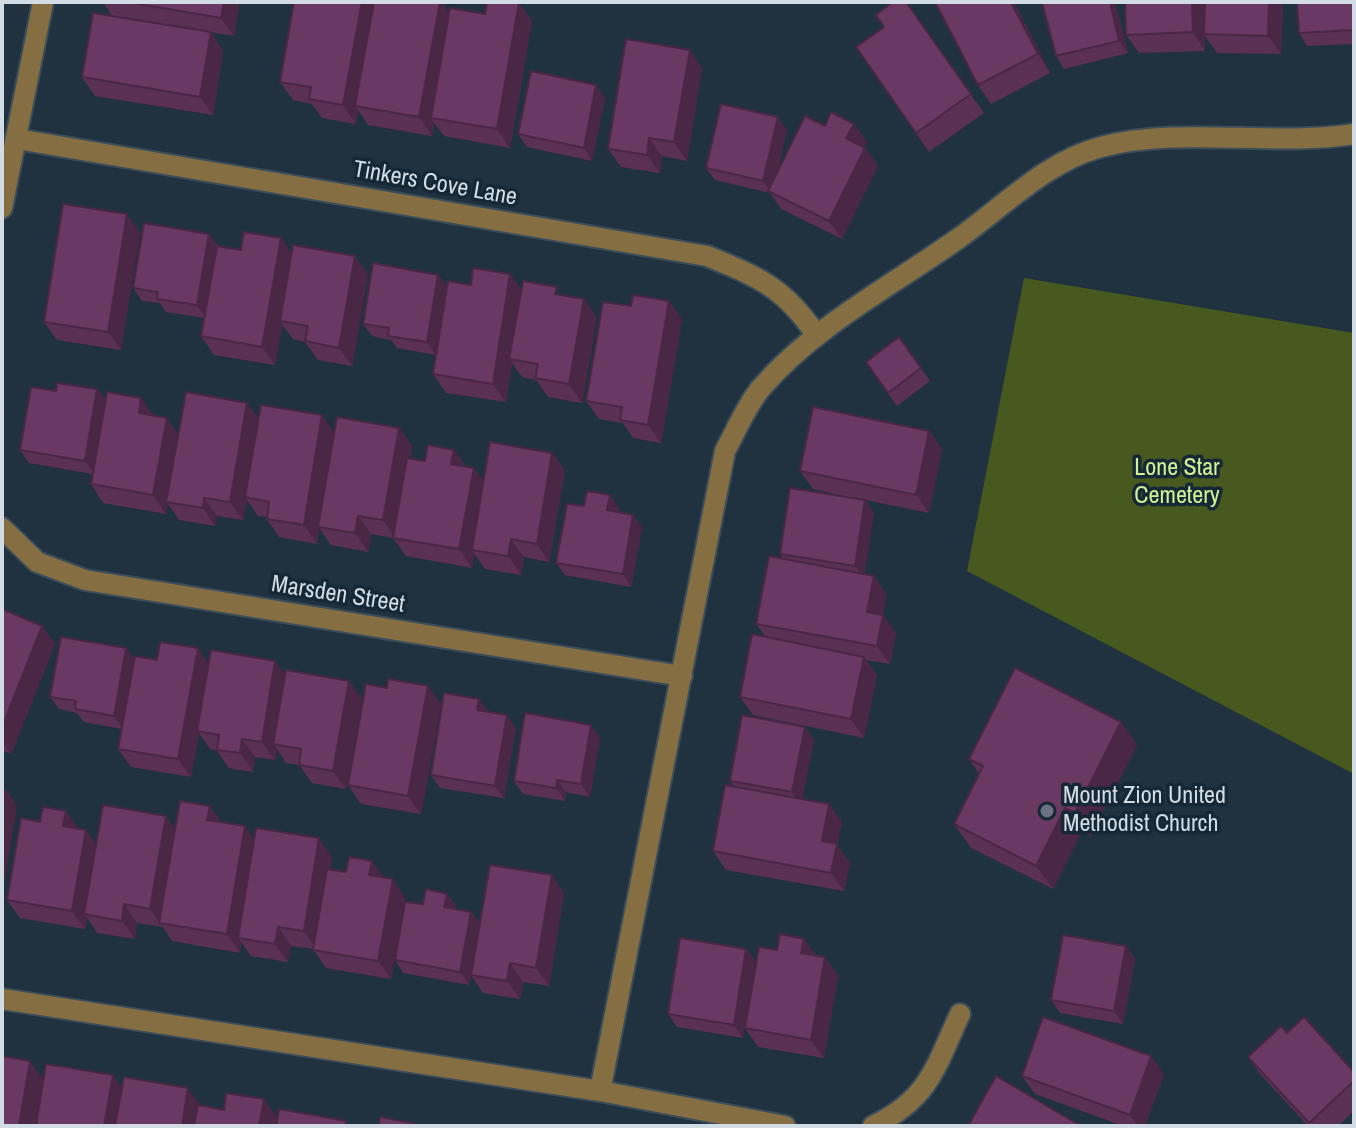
<!DOCTYPE html>
<style>
body{margin:0}
#map{position:relative;width:1356px;height:1128px;overflow:hidden;background:#20323f;font-family:"Archivo Narrow",sans-serif}
canvas{display:block}
.frame{position:absolute;inset:0;border:4px solid #d1dce5;pointer-events:none}
</style>
<div id="map">
<canvas width="1356" height="1128"></canvas>
<div class="frame"></div>
</div>
<script>
const ctx = document.querySelector('canvas').getContext('2d');
ctx.lineJoin = 'round';
function paint(path, color) { ctx.fillStyle = color; ctx.fill(path, 'evenodd'); }
function stroke(path, color, width, dash) { ctx.strokeStyle = color; ctx.lineWidth = width; ctx.lineCap = dash ? 'butt' : 'round'; ctx.setLineDash(dash || []); ctx.stroke(path); }
function write(font, color, halo, rows, align = 'center') {
  ctx.font = font + ' "Archivo Narrow",sans-serif'; ctx.lineWidth = 7; ctx.setLineDash([]); ctx.textBaseline = 'middle'; ctx.strokeStyle = halo; ctx.fillStyle = color; for (const [text, x, y, turn = 0] of rows) {
    ctx.save(); ctx.translate(x, y); ctx.rotate((+turn || 0) * Math.PI / 180); ctx.textAlign = isNaN(turn) ? turn : align; if (halo) ctx.strokeText(text, 0, 0); ctx.fillText(text, 0, 0); ctx.restore();
  }
}
paint(new Path2D(`
 M 1024,278 L 1354,333 L 1354,774 L 967,571 Z`), '#48591f');
const minor = new Path2D(`
 M 17,139 L 707,256 C 759,277 785,288 817,336
 M 2,208 L 43,2
 M 2,528 L 37,562 L 85,580 L 682,676
 M 2,999 L 600,1091 L 785,1126
 M 600,1091 L 725,451 C 736,431 746,406 761,388 C 814,326 893,285 959,238 C 1004,206 1047,161 1101,147 C 1182,126 1271,147 1354,134
 M 873,1126 C 929,1099 935,1068 960,1014`);
stroke(minor, '#3c4d5a', 24);
stroke(minor, '#856f42', 20);
paint(new Path2D(`
 M 103,2 L 236,2 L 239,6 L 234,36 L 112,16 Z
 M 294,2 L 442,2 L 449,13 L 485,14 L 519,3 L 532,21 L 510,148 L 444,136 L 434,123 L 432,136 L 368,125 L 358,110 L 356,124 L 322,118 L 312,104 L 293,100 L 280,82 Z
 M 906,2 L 984,113 L 929,152 L 856,47 L 884,27 Z
 M 935,2 L 1014,2 L 1050,73 L 991,104 L 978,85 Z
 M 1115,2 L 1128,53 L 1064,69 L 1056,56 Z
 M 1283,2 L 1281,54 L 1217,53 L 1205,36 L 1205,51 L 1139,53 L 1126,35 L 1204,22 Z
 M 1354,2 L 1354,44 L 1307,46 L 1299,33 Z
 M 211,32 L 223,51 L 213,115 L 95,96 L 82,77 Z
 M 702,68 L 687,161 L 662,156 L 660,173 L 621,167 L 608,149 Z
 M 605,98 L 592,161 L 527,147 L 518,134 Z
 M 854,124 L 867,142 L 864,147 L 878,166 L 842,239 L 781,209 L 770,193 L 715,180 L 706,168 L 787,130 L 777,174 L 825,126 Z
 M 140,232 L 121,350 L 57,340 L 44,322 Z
 M 209,234 L 218,246 L 241,250 L 355,256 L 368,275 L 352,366 L 318,360 L 305,342 L 293,339 L 282,324 L 275,365 L 214,355 L 201,336 L 205,318 L 166,312 L 160,303 L 142,301 L 133,288 Z
 M 438,275 L 447,287 L 471,285 L 562,295 L 597,317 L 582,403 L 548,397 L 536,380 L 522,377 L 512,363 L 506,402 L 446,393 L 433,374 L 445,297 L 436,355 L 397,348 L 391,340 L 372,336 L 363,324 Z
 M 669,301 L 682,320 L 661,443 L 633,438 L 623,423 L 599,419 L 586,401 L 631,306 Z
 M 899,337 L 930,381 L 897,406 L 866,362 Z
 M 97,389 L 106,401 L 154,416 L 178,435 L 258,418 L 334,432 L 399,428 L 412,446 L 410,458 L 425,461 L 454,450 L 466,467 L 483,482 L 552,453 L 565,471 L 549,562 L 524,557 L 521,575 L 485,569 L 474,554 L 472,568 L 406,556 L 393,538 L 371,534 L 368,552 L 331,545 L 319,528 L 317,544 L 279,537 L 267,519 L 267,517 L 258,516 L 247,500 L 243,520 L 217,516 L 215,526 L 179,520 L 168,504 L 166,514 L 103,503 L 91,484 L 92,474 L 29,463 L 20,450 L 56,391 Z
 M 929,431 L 942,449 L 929,513 L 865,500 L 874,513 L 864,574 L 874,576 L 886,594 L 883,615 L 896,633 L 890,664 L 866,660 L 877,675 L 864,738 L 753,715 L 740,697 L 765,636 L 756,624 L 783,559 L 780,554 L 862,500 L 813,489 L 800,471 Z
 M 584,506 L 619,508 L 618,512 L 633,515 L 642,528 L 631,587 L 565,575 L 556,563 Z
 M 2,609 L 42,626 L 55,644 L 11,754 L 2,750 Z
 M 126,648 L 134,659 L 208,663 L 285,675 L 362,699 L 346,789 L 312,783 L 299,765 L 286,763 L 277,749 L 275,760 L 255,757 L 253,772 L 229,768 L 217,751 L 210,749 L 199,733 L 191,777 L 131,767 L 118,749 L 122,729 L 84,722 L 77,713 L 59,709 L 50,697 Z
 M 387,688 L 441,704 L 421,814 L 361,804 L 348,785 Z
 M 488,712 L 516,728 L 504,798 L 440,788 L 431,775 Z
 M 1121,722 L 1137,745 L 1091,836 L 1082,831 L 1053,889 L 971,848 L 954,824 L 979,774 L 969,759 Z
 M 805,727 L 814,740 L 802,799 L 829,804 L 842,822 L 837,845 L 850,863 L 844,891 L 726,870 L 713,851 L 734,787 L 730,781 Z
 M 600,737 L 590,797 L 566,792 L 565,801 L 523,794 L 514,781 Z
 M 222,823 L 245,826 L 254,840 L 332,857 L 330,869 L 384,878 L 405,898 L 391,979 L 326,968 L 313,949 L 291,946 L 288,962 L 251,956 L 241,942 L 240,953 L 172,941 L 163,927 L 137,923 L 135,939 L 97,933 L 87,918 L 85,929 L 20,918 L 7,900 L 78,828 L 86,830 L 96,844 L 175,829 Z
 M 564,893 L 549,986 L 523,982 L 520,999 L 483,993 L 471,975 L 469,985 L 403,973 L 395,960 L 423,904 L 447,894 L 456,906 L 455,909 L 471,912 L 480,924 Z
 M 1126,946 L 1135,959 L 1123,1024 L 1060,1013 L 1051,1000 Z
 M 746,949 L 755,961 L 743,1038 L 677,1027 L 668,1014 Z
 M 816,956 L 825,957 L 838,976 L 824,1058 L 758,1047 L 745,1028 Z
 M 1287,1033 L 1354,1072 L 1354,1111 L 1338,1126 L 1308,1126 L 1261,1075 L 1248,1057 Z
 M 1164,1074 L 1145,1126 L 1123,1126 L 1035,1094 L 1022,1076 Z`), '#5a3055');
paint(new Path2D(`
 M 222,2 L 236,2 L 239,6 L 234,36 L 221,18 Z
 M 362,2 L 378,2 L 355,106 L 358,110 L 356,124 L 343,105 Z
 M 440,2 L 442,2 L 453,18 L 431,118 L 434,123 L 432,136 L 419,117 Z
 M 1011,2 L 1014,2 L 1050,73 L 1038,54 Z
 M 1110,2 L 1115,2 L 1128,53 L 1119,41 Z
 M 1192,2 L 1204,2 L 1205,51 L 1193,32 Z
 M 1269,2 L 1283,2 L 1281,54 L 1268,36 Z
 M 519,3 L 532,21 L 510,148 L 497,129 Z
 M 211,32 L 223,51 L 213,115 L 200,97 Z
 M 690,50 L 702,68 L 687,161 L 674,142 Z
 M 596,85 L 605,98 L 592,161 L 584,148 Z
 M 778,117 L 787,130 L 772,193 L 763,181 Z
 M 854,124 L 867,142 L 859,157 L 846,138 Z
 M 649,138 L 662,156 L 660,173 L 647,155 Z
 M 865,148 L 878,166 L 842,239 L 829,221 Z
 M 127,214 L 140,232 L 121,350 L 108,332 Z
 M 209,234 L 218,247 L 206,318 L 197,305 Z
 M 281,238 L 294,257 L 280,321 L 282,324 L 275,365 L 262,347 Z
 M 355,256 L 368,275 L 352,366 L 339,348 Z
 M 510,274 L 523,292 L 509,359 L 512,363 L 506,402 L 493,384 Z
 M 438,275 L 447,287 L 436,355 L 427,342 Z
 M 584,299 L 597,317 L 582,403 L 569,384 Z
 M 669,301 L 682,320 L 661,443 L 648,425 Z
 M 97,389 L 106,402 L 94,474 L 85,461 Z
 M 141,398 L 154,416 L 139,413 Z
 M 247,403 L 260,421 L 245,497 L 247,500 L 243,520 L 230,502 Z
 M 322,415 L 335,434 L 317,544 L 304,525 Z
 M 167,418 L 179,437 L 166,502 L 168,504 L 166,514 L 153,495 Z
 M 399,428 L 412,446 L 396,539 L 383,520 Z
 M 929,431 L 942,449 L 929,513 L 916,495 Z
 M 454,450 L 467,468 L 451,464 Z
 M 552,453 L 565,471 L 549,562 L 537,544 Z
 M 474,468 L 487,486 L 472,550 L 474,554 L 472,568 L 459,549 Z
 M 610,495 L 619,508 L 616,523 L 607,510 Z
 M 204,498 L 217,516 L 215,526 L 203,508 Z
 M 865,500 L 874,513 L 864,579 L 855,566 Z
 M 633,515 L 642,528 L 631,587 L 623,574 Z
 M 358,516 L 371,534 L 368,552 L 355,533 Z
 M 511,539 L 524,557 L 521,575 L 508,556 Z
 M 874,576 L 886,594 L 883,615 L 896,633 L 890,664 L 877,646 L 867,612 Z
 M 42,626 L 55,644 L 11,754 L 2,741 L 2,727 Z
 M 126,648 L 135,661 L 123,729 L 114,716 Z
 M 198,648 L 211,667 L 197,731 L 199,733 L 191,777 L 178,759 Z
 M 864,657 L 877,675 L 864,738 L 851,719 Z
 M 275,661 L 288,679 L 273,744 L 277,749 L 275,760 L 262,742 Z
 M 349,681 L 362,699 L 346,789 L 333,771 Z
 M 428,686 L 441,704 L 421,814 L 408,796 Z
 M 479,699 L 488,712 L 486,723 L 477,710 Z
 M 507,715 L 516,728 L 504,798 L 495,786 Z
 M 1121,722 L 1137,745 L 1091,836 L 1075,813 Z
 M 591,725 L 600,737 L 590,797 L 581,784 Z
 M 805,727 L 814,740 L 801,805 L 792,792 Z
 M 242,739 L 255,757 L 253,772 L 240,753 Z
 M 557,780 L 566,792 L 565,801 L 556,788 Z
 M 5,788 L 17,806 L 2,897 L 2,803 Z
 M 829,804 L 842,822 L 837,845 L 850,863 L 844,891 L 831,873 L 822,841 Z
 M 210,806 L 223,824 L 207,820 Z
 M 1065,808 L 1082,831 L 1053,889 L 1036,866 Z
 M 66,811 L 79,829 L 63,826 Z
 M 166,816 L 179,834 L 160,923 L 150,909 Z
 M 245,826 L 258,845 L 238,938 L 241,942 L 240,953 L 227,934 Z
 M 86,830 L 99,848 L 84,914 L 87,918 L 85,929 L 72,911 Z
 M 319,838 L 332,857 L 317,950 L 304,931 Z
 M 372,861 L 385,879 L 369,875 Z
 M 552,875 L 564,893 L 549,986 L 536,968 Z
 M 393,879 L 405,898 L 391,979 L 378,961 Z
 M 447,894 L 456,906 L 453,920 L 444,907 Z
 M 124,904 L 137,923 L 135,939 L 122,921 Z
 M 471,912 L 480,924 L 469,985 L 460,972 Z
 M 278,927 L 291,946 L 288,962 L 275,944 Z
 M 804,939 L 817,957 L 801,953 Z
 M 1126,946 L 1135,959 L 1123,1024 L 1114,1011 Z
 M 746,949 L 755,961 L 743,1038 L 734,1025 Z
 M 825,957 L 838,976 L 824,1058 L 811,1040 Z
 M 510,963 L 523,982 L 520,999 L 507,981 Z
 M 1151,1056 L 1164,1074 L 1145,1126 L 1138,1126 L 1130,1115 Z
 M 30,1061 L 43,1079 L 35,1126 L 19,1126 Z
 M 113,1075 L 126,1094 L 120,1126 L 104,1126 Z
 M 188,1088 L 201,1106 L 198,1126 L 182,1126 Z
 M 264,1099 L 277,1117 L 275,1126 L 259,1126 Z`), '#4a2745');
const building = new Path2D(`
 M 127,2 L 224,2 L 221,18 Z
 M 294,2 L 362,2 L 343,105 L 309,99 L 311,87 L 280,82 Z
 M 374,2 L 440,2 L 419,117 L 355,106 Z
 M 487,2 L 519,3 L 497,129 L 431,118 L 450,8 L 485,14 Z
 M 893,2 L 906,2 L 971,94 L 916,133 L 856,47 L 884,27 L 876,15 Z
 M 935,2 L 1011,2 L 1038,54 L 978,85 Z
 M 1042,2 L 1110,2 L 1119,41 L 1056,56 Z
 M 1125,2 L 1192,2 L 1193,32 L 1126,35 Z
 M 1205,2 L 1269,2 L 1268,36 L 1204,34 Z
 M 1297,2 L 1354,2 L 1354,30 L 1299,33 Z
 M 93,13 L 211,32 L 200,97 L 82,77 Z
 M 626,39 L 690,50 L 674,142 L 649,138 L 647,155 L 608,149 Z
 M 531,71 L 596,85 L 584,148 L 518,134 Z
 M 721,104 L 778,117 L 763,181 L 706,168 Z
 M 831,112 L 854,124 L 846,138 L 865,148 L 829,221 L 768,191 L 805,116 L 825,126 Z
 M 63,204 L 127,214 L 108,332 L 44,322 Z
 M 144,223 L 209,234 L 197,305 L 157,299 L 158,292 L 133,288 Z
 M 244,232 L 281,238 L 262,347 L 201,336 L 217,246 L 241,250 Z
 M 293,245 L 355,256 L 339,348 L 305,341 L 308,326 L 280,321 Z
 M 373,263 L 438,275 L 427,342 L 388,336 L 389,328 L 363,324 Z
 M 473,268 L 510,274 L 493,384 L 433,374 L 448,281 L 471,285 Z
 M 523,281 L 557,287 L 555,294 L 584,299 L 569,384 L 535,378 L 538,364 L 509,359 Z
 M 633,295 L 669,301 L 648,425 L 620,420 L 622,407 L 586,401 L 603,302 L 631,306 Z
 M 899,337 L 921,368 L 888,393 L 866,362 Z
 M 57,383 L 97,389 L 85,461 L 20,450 L 31,387 L 56,391 Z
 M 107,392 L 141,398 L 139,413 L 167,418 L 153,495 L 91,484 Z
 M 186,392 L 247,403 L 230,502 L 204,498 L 203,508 L 166,502 Z
 M 261,405 L 322,415 L 304,525 L 267,519 L 269,502 L 245,497 Z
 M 813,407 L 929,431 L 916,495 L 800,471 Z
 M 337,417 L 399,428 L 383,520 L 358,516 L 355,533 L 318,527 Z
 M 490,442 L 552,453 L 537,544 L 511,539 L 508,556 L 472,550 Z
 M 428,445 L 454,450 L 451,464 L 474,468 L 459,549 L 393,538 L 407,458 L 425,461 Z
 M 790,488 L 865,500 L 855,566 L 780,554 Z
 M 587,491 L 610,495 L 607,510 L 633,515 L 623,574 L 556,563 L 567,504 L 584,506 Z
 M 769,556 L 874,576 L 867,612 L 883,615 L 877,646 L 756,624 Z
 M 2,609 L 42,626 L 2,727 Z
 M 752,634 L 864,657 L 851,719 L 740,697 Z
 M 61,637 L 126,648 L 114,716 L 75,709 L 76,701 L 50,697 Z
 M 160,642 L 198,648 L 178,759 L 118,749 L 135,656 L 157,660 Z
 M 211,650 L 275,661 L 262,742 L 242,739 L 240,753 L 217,750 L 219,735 L 197,731 Z
 M 1015,668 L 1121,722 L 1075,813 L 1065,808 L 1036,866 L 954,824 L 983,766 L 969,759 Z
 M 286,670 L 349,681 L 333,771 L 299,765 L 301,749 L 273,744 Z
 M 388,679 L 428,686 L 408,796 L 348,785 L 366,684 L 387,688 Z
 M 444,693 L 479,699 L 477,710 L 507,715 L 495,786 L 431,775 Z
 M 525,713 L 591,725 L 581,784 L 557,780 L 556,788 L 514,781 Z
 M 742,715 L 805,727 L 792,792 L 730,781 Z
 M 725,785 L 829,804 L 822,841 L 837,844 L 831,873 L 713,851 Z
 M 180,801 L 210,806 L 207,820 L 245,826 L 227,934 L 159,923 Z
 M 103,805 L 166,816 L 150,909 L 124,904 L 122,921 L 84,914 Z
 M 43,807 L 66,811 L 63,826 L 86,830 L 72,911 L 7,900 L 21,818 L 40,822 Z
 M 256,828 L 319,838 L 304,931 L 278,927 L 275,944 L 238,938 Z
 M 349,857 L 372,861 L 369,875 L 393,879 L 378,961 L 313,950 L 327,869 L 346,872 Z
 M 490,865 L 552,875 L 536,968 L 510,963 L 507,981 L 471,975 Z
 M 426,889 L 447,894 L 444,907 L 471,912 L 460,972 L 395,960 L 405,902 L 423,904 Z
 M 780,934 L 804,939 L 801,953 L 825,957 L 811,1040 L 745,1028 L 759,947 L 777,950 Z
 M 1063,935 L 1126,946 L 1114,1011 L 1051,1000 Z
 M 680,938 L 746,949 L 734,1025 L 668,1014 Z
 M 1043,1017 L 1151,1056 L 1130,1115 L 1022,1076 Z
 M 1304,1017 L 1354,1072 L 1354,1081 L 1309,1123 L 1248,1057 L 1281,1026 L 1287,1033 Z
 M 2,1056 L 30,1061 L 19,1126 L 2,1126 Z
 M 46,1064 L 113,1075 L 104,1126 L 36,1126 Z
 M 996,1076 L 1081,1126 L 968,1126 Z
 M 124,1077 L 188,1088 L 182,1126 L 115,1126 Z
 M 226,1093 L 264,1099 L 259,1126 L 194,1126 L 198,1105 L 224,1110 Z
 M 279,1109 L 346,1121 L 345,1126 L 276,1126 Z
 M 380,1117 L 416,1124 L 416,1126 L 379,1126 Z`);
paint(building, '#693863');
stroke(building, '#4a2745', 2);
for (const [x, y, r, color] of [
 [1047,811,8,"#6b7280"]
]) { const dot = new Path2D(); dot.arc(x, y, r, 0, 2 * Math.PI); ctx.fillStyle = color; ctx.fill(dot); stroke(dot, '#162835', 3); }
write('24px', '#d1dce5', '#162835', [
 ["Tinkers Cove Lane",435,184,10],
 ["Marsden Street",338,595,9]
]);
write('24px', '#d2f195', '#162835', [
 ["Lone Star",1177,469],
 ["Cemetery",1177,497]
]);
write('24px', '#d1dce5', '#162835', [
 ["Mount Zion United",1063,797],
 ["Methodist Church",1063,825]
], 'left');
</script>
